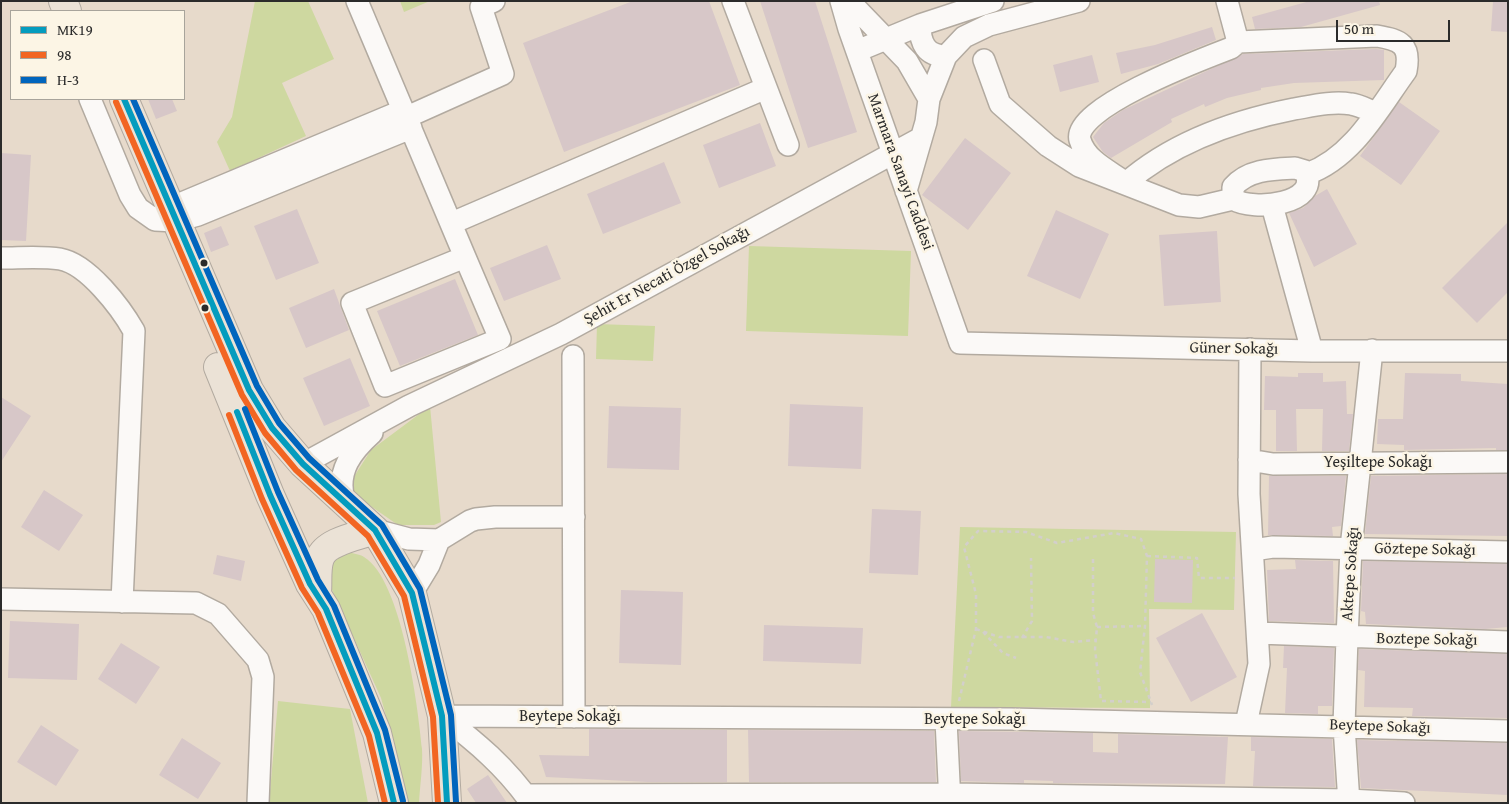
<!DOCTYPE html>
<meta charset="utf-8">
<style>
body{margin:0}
#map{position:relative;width:1509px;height:804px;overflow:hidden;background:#e7dacb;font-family:"Gentium Book Plus",serif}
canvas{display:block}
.frame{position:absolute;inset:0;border:2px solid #2b2b2b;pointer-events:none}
.legend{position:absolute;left:10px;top:10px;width:175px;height:90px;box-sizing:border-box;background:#fcf5e5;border:1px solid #a8a49b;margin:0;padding:6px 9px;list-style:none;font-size:15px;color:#2b2b2b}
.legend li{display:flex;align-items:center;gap:10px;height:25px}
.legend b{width:25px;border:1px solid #a8a49b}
.scale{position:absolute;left:1336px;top:20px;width:114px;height:22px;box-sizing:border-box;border:2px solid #2b2b2b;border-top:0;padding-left:6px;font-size:15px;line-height:18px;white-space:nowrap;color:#2b2b2b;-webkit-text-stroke:4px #fcf5e5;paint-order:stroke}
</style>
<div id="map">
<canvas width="1509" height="804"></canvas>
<div class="frame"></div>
<ul class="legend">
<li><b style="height:6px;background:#049cbe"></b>MK19</li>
<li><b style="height:6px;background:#f26522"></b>98</li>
<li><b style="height:6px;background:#0065bd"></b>H-3</li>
</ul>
<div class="scale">50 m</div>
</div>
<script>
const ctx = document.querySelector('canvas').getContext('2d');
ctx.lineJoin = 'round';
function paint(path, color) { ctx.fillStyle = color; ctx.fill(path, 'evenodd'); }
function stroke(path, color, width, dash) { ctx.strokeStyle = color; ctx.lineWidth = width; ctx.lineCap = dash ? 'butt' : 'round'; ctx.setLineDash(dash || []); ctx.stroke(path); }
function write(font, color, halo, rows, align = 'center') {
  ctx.font = font + ' "Gentium Book Plus",serif'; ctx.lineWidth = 5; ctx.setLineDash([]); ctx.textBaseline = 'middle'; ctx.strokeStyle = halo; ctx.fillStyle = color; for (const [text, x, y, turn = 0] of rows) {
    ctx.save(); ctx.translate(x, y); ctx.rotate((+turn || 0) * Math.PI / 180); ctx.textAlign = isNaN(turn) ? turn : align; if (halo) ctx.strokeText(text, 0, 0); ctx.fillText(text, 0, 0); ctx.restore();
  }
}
paint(new Path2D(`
 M 255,1 L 308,1 L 334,59 L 282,83 L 306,136 L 230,171 L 217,142 L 232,117 Z
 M 400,1 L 430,1 L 404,12 Z
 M 749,246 L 911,251 L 908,336 L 746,331 Z
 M 597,324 L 655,326 L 653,361 L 596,359 Z
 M 430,406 L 441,522 L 434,525 L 398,525 L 346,489 L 371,450 Z
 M 960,527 L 1236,532 L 1234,610 L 1149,609 L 1150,708 L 951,707 Z
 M 349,552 C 354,554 360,554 364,557 C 402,580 418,706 422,749 C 423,766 420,785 419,803 L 407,803 L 401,770 L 381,698 L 328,581 C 330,564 331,555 349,552 Z
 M 278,701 L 350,709 L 368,803 L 269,803 Z`), '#ced8a0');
paint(new Path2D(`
 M 633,1 L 709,1 L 740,85 L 564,152 L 523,43 Z
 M 760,1 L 815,1 L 857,132 L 808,148 Z
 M 1310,1 L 1379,1 L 1380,5 L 1301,27 L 1255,29 L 1252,17 Z
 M 1493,1 L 1508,1 L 1508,32 L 1491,31 Z
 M 1212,27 L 1216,40 L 1158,64 L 1121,74 L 1116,53 L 1155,45 Z
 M 1376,49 L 1384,50 L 1384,80 L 1294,83 L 1261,88 L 1261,90 L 1227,98 L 1205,107 L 1204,104 L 1171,119 L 1172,122 L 1111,158 L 1103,152 L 1093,137 L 1104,123 L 1123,110 L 1243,54 Z
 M 1092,55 L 1099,82 L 1060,92 L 1053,65 Z
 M 148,99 L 172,99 L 177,111 L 156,119 Z
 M 1399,102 L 1440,131 L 1401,185 L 1360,156 Z
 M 760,123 L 776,166 L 719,188 L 703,145 Z
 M 965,138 L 1011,173 L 968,230 L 922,195 Z
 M 1,153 L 31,155 L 26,241 L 1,240 Z
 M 664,162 L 681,203 L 603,234 L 587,194 Z
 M 1327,189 L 1357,244 L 1314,267 L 1289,213 L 1303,208 L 1315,196 Z
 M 297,209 L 319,263 L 276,280 L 254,226 Z
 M 1056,210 L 1109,234 L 1080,299 L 1027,276 Z
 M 1508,222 L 1508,292 L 1477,323 L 1442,288 Z
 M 221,226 L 229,245 L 211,252 L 204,233 Z
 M 1217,231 L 1221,302 L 1164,306 L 1159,235 Z
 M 547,245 L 561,279 L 504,301 L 490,268 Z
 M 455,279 L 478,335 L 400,366 L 377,311 Z
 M 334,289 L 349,330 L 306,348 L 289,308 Z
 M 350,358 L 370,406 L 324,426 L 303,378 Z
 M 1298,373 L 1323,373 L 1323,382 L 1346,381 L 1347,414 L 1353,414 L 1349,451 L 1322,451 L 1323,409 L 1296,409 L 1297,451 L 1276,451 L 1276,410 L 1264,410 L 1265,376 L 1298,377 Z
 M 1405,373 L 1461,374 L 1461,381 L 1508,384 L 1508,450 L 1496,450 L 1496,448 L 1404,450 L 1404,445 L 1377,444 L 1378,419 L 1403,419 Z
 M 1,397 L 31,416 L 1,462 Z
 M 790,404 L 863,407 L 861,469 L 788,466 Z
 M 609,406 L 681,408 L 679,470 L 607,468 Z
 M 1508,474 L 1508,536 L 1365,534 L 1371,476 Z
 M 1269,476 L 1346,476 L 1341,526 L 1332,527 L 1333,536 L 1268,535 Z
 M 44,490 L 83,515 L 59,551 L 21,527 Z
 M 872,509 L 921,511 L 918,575 L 869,573 Z
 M 217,555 L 245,561 L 241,581 L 213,574 Z
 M 1155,559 L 1193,560 L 1192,603 L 1154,602 Z
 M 1295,560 L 1333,561 L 1334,623 L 1269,621 L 1267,570 L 1296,569 Z
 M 1363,561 L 1508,564 L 1508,627 L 1485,629 L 1366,624 L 1365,612 L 1361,611 Z
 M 621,590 L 683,592 L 681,665 L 619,663 Z
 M 1202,613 L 1237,677 L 1191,702 L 1156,638 Z
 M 10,621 L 79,624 L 77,680 L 8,678 Z
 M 764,625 L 863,628 L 861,664 L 763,661 Z
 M 121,643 L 160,667 L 136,704 L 98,679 Z
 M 1284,646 L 1334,648 L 1332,706 L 1318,706 L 1318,714 L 1285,713 L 1287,668 L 1283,668 Z
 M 1359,649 L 1508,654 L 1508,718 L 1412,716 L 1413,708 L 1364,707 L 1365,671 L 1358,670 Z
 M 41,725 L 79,750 L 56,786 L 17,762 Z
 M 589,729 L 727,730 L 727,782 L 648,782 L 546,777 L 539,755 L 589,756 Z
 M 748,730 L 934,731 L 936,782 L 749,782 Z
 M 959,731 L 1093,733 L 1093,752 L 1118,753 L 1118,734 L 1228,737 L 1225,784 L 1053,783 L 1053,781 L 1024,780 L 1024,783 L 961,781 Z
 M 1251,737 L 1332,739 L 1335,787 L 1253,786 L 1255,751 L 1251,751 Z
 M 182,738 L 221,763 L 198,799 L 159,775 Z
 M 1357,740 L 1508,743 L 1508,795 L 1361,788 Z
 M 488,775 L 507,803 L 476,803 L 467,789 Z`), '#d7c7c8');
const minor = new Path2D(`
 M 357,1 L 465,257
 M 733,1 L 788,145
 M 841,1 L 849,29 L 960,343 L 1312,351 L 1508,351
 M 849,1 L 907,61 L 929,99
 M 1227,1 L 1238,42 L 1231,48 C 1205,58 1071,108 1080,140 C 1086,161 1110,171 1126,183 C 1173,142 1233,121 1294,109 C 1312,106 1332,101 1351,104 C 1359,105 1368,110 1376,113
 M 920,25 C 920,43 926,56 946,56
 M 1238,42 L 1377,36 C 1401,40 1411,45 1406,71 C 1379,108 1353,158 1307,174
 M 857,51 L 920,25 L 993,1
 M 984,60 L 1000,104 L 1048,146 L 1079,166 L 1179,205 L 1199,207 L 1233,199
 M 90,99 L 130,195 L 138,208 L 155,220 L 176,221 L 198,215 L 411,128
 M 407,117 L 503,74 L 481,7 L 494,1
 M 1295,168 L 1305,171 C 1322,204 1253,212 1233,199 L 1233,187 C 1248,169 1274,169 1295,168 Z
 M 906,191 L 926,122 L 929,99 L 946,56 L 964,37 L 989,25 L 1079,1
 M 1274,204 L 1273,209 L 1312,351
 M 159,217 L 170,208 L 404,110
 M 452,223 L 766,88
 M 465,257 L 500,339 L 385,386 L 352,303 Z
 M 1,258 C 20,258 42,256 60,259 C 88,264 121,308 134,331 L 122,602
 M 573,356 L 574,717
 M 1249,460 L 1273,464 L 1508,462
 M 303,464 L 409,406 L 561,334 L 921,138
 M 344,500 C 336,471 352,451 372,433
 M 375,530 L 409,539 L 439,540
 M 1253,550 L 1273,547 L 1508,552
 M 412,593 L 429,565 L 439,540 L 470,521 L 476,519 L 495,517 L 574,517
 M 1,599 L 196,603 L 218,614 L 258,660 L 263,677 L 258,803
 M 1258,633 L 1508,642
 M 442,716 L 1011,719 L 1508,731
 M 442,716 C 476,742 506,767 531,803
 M 946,720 L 950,803
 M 1246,724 L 1259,664 L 1249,494 L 1250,349
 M 525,795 L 950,794 L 1349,800 L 1404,803
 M 1349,803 L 1344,726 L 1347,638 L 1351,548 L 1372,350`);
const major = new Path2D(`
 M 63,1 L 67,11
 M 124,99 L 249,390 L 272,428 L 303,464 L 375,530 L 412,593 L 442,716 L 447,803
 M 218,367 L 270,495 L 310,584 L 326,609 L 377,733 L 394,803
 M 317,593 C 318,582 316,568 320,558 C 326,541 359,536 375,530`);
stroke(minor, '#b2aaa0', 24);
stroke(major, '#b2aaa0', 30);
stroke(new Path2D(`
 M 1147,556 L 1197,558 L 1199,578 L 1235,578
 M 1093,559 L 1093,613 L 1097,627 L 1095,649 L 1101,701 L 1151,702
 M 1097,627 L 1145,626
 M 976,629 L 999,637 L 1046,637 L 1073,642 L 1096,640
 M 983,632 L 1003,653 L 1016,658
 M 1022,638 L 1032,621 L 1031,558
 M 959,701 L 976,629 L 976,594 L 964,547 L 978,531 L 1026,532 L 1057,543 L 1114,533 L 1141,539 L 1147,556 L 1145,626 L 1140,672 L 1152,705`), '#d3cfcb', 2.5, [4, 4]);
stroke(minor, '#fbf9f7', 21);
stroke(major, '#ebe2d6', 28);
stroke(new Path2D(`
 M 124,99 L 249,390 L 272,428 L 303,464 L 375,530 L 412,593 L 442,716 L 447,803
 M 237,412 L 270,495 L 310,584 L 326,609 L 377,733 L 394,803`), '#049cbe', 6);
stroke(new Path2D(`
 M 116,102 L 242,395 L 265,433 L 296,470 L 368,536 L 404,596 L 433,717 L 438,803
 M 229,415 L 262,499 L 302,588 L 318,613 L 369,736 L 385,803`), '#f26522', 6);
stroke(new Path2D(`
 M 133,99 L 257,386 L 279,423 L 309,458 L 382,525 L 420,589 L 451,715 L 456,802
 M 245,409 L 278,492 L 318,580 L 334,606 L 385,730 L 403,801`), '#0065bd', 6);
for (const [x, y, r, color] of [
 [204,263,4.5,"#2b2b2b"],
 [205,308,4.5,"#2b2b2b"]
]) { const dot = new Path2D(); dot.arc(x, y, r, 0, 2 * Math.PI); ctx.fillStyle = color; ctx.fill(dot); stroke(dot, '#fcf5e5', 2); }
write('16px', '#2b2b2b', '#fcf5e5', [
 ["Marmara Sanayi Caddesi",900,172,70],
 ["Şehit Er Necati Özgel Sokağı",667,276,-29],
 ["Güner Sokağı",1234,349,1],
 ["Yeşiltepe Sokağı",1378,463],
 ["Göztepe Sokağı",1425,550,1],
 ["Aktepe Sokağı",1351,574,-86],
 ["Boztepe Sokağı",1427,640,1],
 ["Beytepe Sokağı",570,717],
 ["Beytepe Sokağı",975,720],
 ["Beytepe Sokağı",1380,727,2]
]);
</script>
